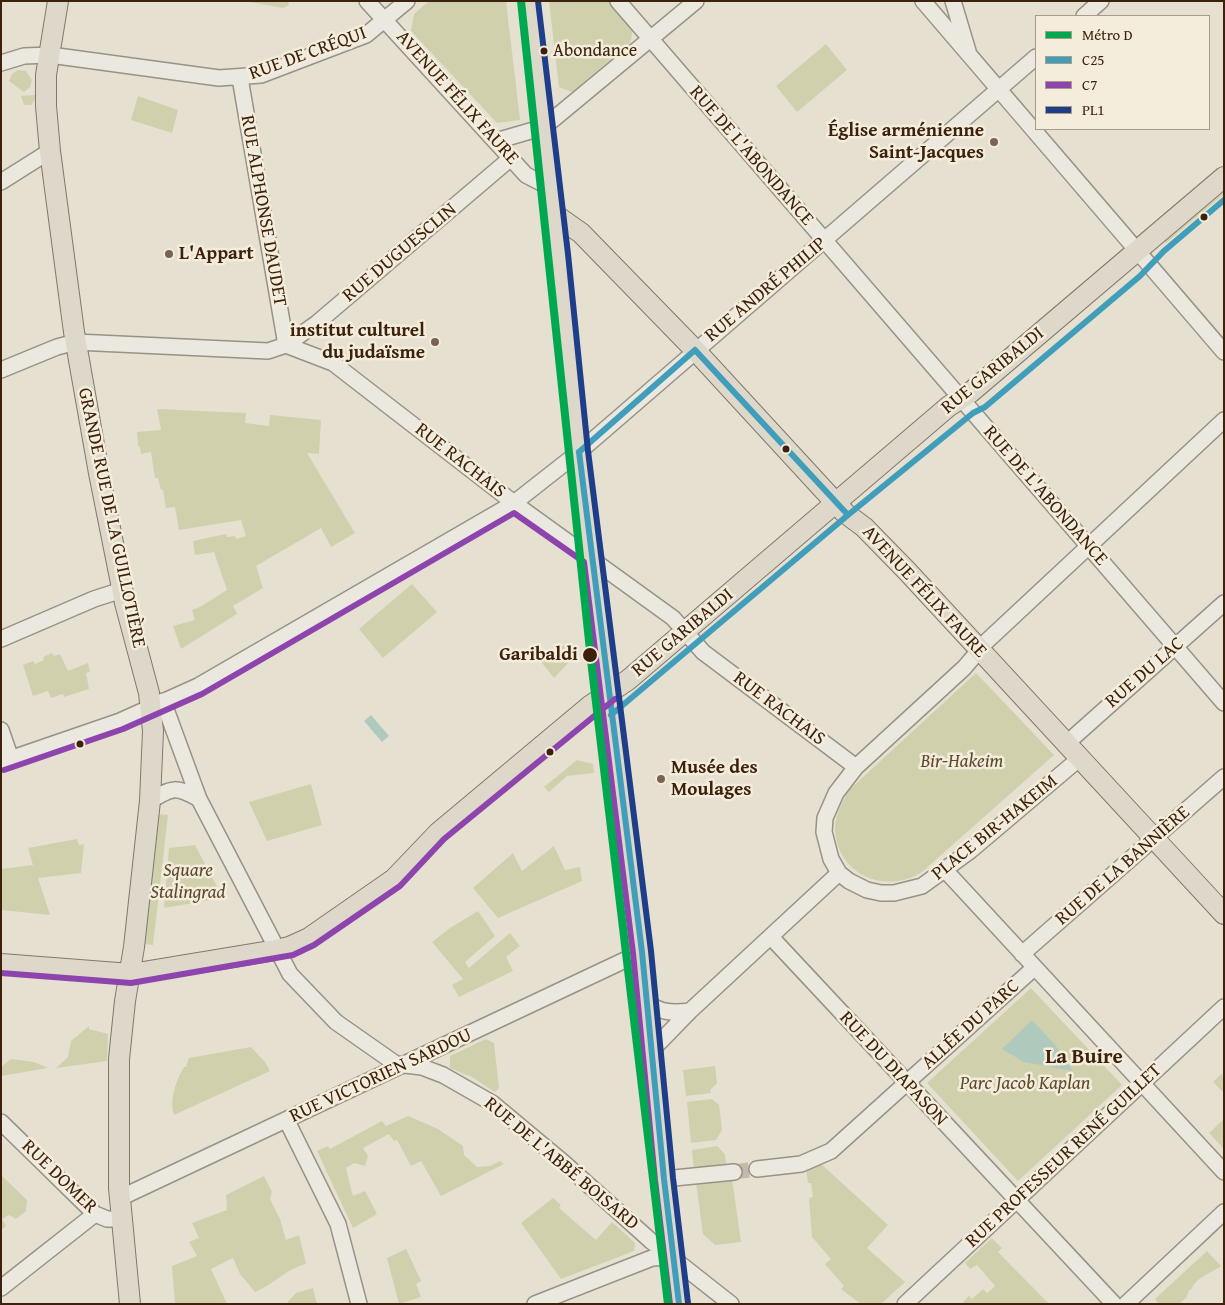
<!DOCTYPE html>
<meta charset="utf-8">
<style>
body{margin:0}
#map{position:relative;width:1225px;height:1305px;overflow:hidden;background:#e6e0d0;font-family:"Gentium Book Plus",serif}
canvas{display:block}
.frame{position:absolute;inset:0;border:2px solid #3c210c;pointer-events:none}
.legend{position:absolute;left:1035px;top:15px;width:175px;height:115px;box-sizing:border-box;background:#f4eddb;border:1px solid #aa9b88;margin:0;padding:6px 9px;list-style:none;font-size:15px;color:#3c210c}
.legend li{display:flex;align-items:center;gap:10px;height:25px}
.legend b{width:25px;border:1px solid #aa9b88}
</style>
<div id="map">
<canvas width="1225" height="1305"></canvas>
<div class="frame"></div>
<ul class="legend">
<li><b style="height:6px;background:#00a950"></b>Métro D</li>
<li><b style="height:6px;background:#409eba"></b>C25</li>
<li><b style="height:6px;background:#8e44ad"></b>C7</li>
<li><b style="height:6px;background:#1e3e89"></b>PL1</li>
</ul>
</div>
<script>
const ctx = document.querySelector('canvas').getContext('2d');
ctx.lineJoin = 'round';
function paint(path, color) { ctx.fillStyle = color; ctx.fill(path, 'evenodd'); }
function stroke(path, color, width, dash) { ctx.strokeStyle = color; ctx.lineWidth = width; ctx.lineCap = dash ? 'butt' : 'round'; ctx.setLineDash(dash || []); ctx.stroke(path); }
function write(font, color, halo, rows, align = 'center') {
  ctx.font = font + ' "Gentium Book Plus",serif'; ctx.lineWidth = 5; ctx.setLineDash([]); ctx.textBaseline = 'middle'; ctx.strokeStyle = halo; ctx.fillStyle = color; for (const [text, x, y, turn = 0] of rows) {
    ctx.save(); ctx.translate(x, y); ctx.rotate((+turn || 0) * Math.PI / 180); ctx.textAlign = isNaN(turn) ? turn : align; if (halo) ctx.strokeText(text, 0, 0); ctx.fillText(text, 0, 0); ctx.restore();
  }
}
paint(new Path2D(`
 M 245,1 L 288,1 L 289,5 L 283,8 Z
 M 429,1 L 506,1 L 520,120 L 497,123 L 411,31 L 414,14 Z
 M 549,1 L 611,1 C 621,13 638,26 630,43 L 572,92 L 559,87 Z
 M 826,44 L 847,70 L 797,112 L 776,86 Z
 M 18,70 L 26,71 L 32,80 L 30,87 L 24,92 L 9,81 L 12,74 Z
 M 35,95 L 35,100 L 31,105 L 24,105 L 21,96 Z
 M 138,96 L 178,110 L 172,133 L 131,120 Z
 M 1224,188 L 1224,194 L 1166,243 L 1163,240 Z
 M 157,409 L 246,413 L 245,423 L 269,426 L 270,415 L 321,420 L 319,454 L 307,453 L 355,533 L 331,547 L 321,528 L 256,566 L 263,588 L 233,606 L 237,614 L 181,649 L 173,626 L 195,620 L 192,610 L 200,607 L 227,590 L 214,552 L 195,555 L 193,541 L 226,534 L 227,537 L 235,536 L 236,539 L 246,536 L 241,520 L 179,530 L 175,507 L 166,508 L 163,490 L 161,490 L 158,478 L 155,478 L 151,452 L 141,454 L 140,447 L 138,446 L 137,432 L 161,430 Z
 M 412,584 L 437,612 L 383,658 L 359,629 Z
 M 564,645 L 574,657 L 554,678 L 542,663 Z
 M 52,653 L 54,656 L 60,654 L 68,671 L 88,663 L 90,672 L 86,673 L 89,689 L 64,697 L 63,694 L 51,698 L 48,691 L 33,696 L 23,665 L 33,661 L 35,664 L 44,660 L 43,657 Z
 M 976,673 L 1054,755 L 922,872 C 885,895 837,875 835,829 C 835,815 842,802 849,790 Z
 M 577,760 L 593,764 L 594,773 L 567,776 L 549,792 L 544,787 Z
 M 311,784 L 322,825 L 267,841 L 249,802 Z
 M 159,814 L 168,815 L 153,945 L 145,944 Z
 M 77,839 L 79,845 L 84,844 L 81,873 L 38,878 L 50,915 L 1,910 L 1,869 L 33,865 L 28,848 Z
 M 195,845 L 223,898 L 164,908 L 169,848 Z
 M 554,846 L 565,870 L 580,867 L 582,881 L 498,918 L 473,888 L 513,853 L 522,871 Z
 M 478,911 L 495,936 L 465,962 L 469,968 L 510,933 L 520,946 L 506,957 L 513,971 L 459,997 L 452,985 L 463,979 L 432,942 L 450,928 Z
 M 1031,988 L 1122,1085 L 1018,1181 L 927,1083 Z
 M 89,1026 L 89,1029 L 108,1034 L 107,1061 L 56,1068 L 68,1057 L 71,1041 Z
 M 486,1039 L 494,1043 L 499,1088 L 495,1092 L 472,1077 L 450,1068 L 450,1056 Z
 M 251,1047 L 265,1062 L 270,1071 L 174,1115 C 169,1101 176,1080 184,1067 L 186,1067 L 189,1058 Z
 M 11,1059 L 34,1062 L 48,1068 L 1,1076 L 1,1067 Z
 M 715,1066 L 717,1083 L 710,1090 L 711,1093 L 686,1096 L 683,1070 Z
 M 1221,1074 L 1224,1077 L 1224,1093 L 1213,1082 Z
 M 712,1099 L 719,1105 L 722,1130 L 716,1140 L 691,1143 L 687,1102 Z
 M 408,1116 L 438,1129 L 463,1146 L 464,1155 L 477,1167 L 490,1166 L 500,1161 L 504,1164 L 441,1196 L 421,1161 L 411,1166 L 397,1140 L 394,1141 L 389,1134 L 363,1148 L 368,1156 L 365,1166 L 354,1163 L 346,1168 L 353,1196 L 365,1191 L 377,1214 L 353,1228 L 317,1151 L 328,1146 L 330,1149 L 382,1121 L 386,1126 Z
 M 1224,1119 L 1224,1148 L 1223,1148 L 1209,1133 Z
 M 717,1146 L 725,1154 L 726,1166 L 694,1170 L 692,1150 Z
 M 819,1162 L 888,1225 L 867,1248 L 905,1282 L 881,1304 L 861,1304 L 841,1289 L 844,1286 L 825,1264 L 831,1259 L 812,1237 L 809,1198 L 813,1197 L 811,1183 L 808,1183 L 806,1169 Z
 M 1,1175 L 27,1200 L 26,1211 L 16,1219 L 9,1215 L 2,1219 L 6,1226 L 1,1230 Z
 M 264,1176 L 272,1192 L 270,1199 L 280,1219 L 286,1240 L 299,1235 L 306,1264 C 286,1269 274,1284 255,1292 L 240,1274 L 233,1258 L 211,1269 L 227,1304 L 175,1304 L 172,1266 L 197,1256 L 189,1242 L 199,1238 L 192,1223 L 227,1210 L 226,1195 Z
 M 732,1179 L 741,1242 L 715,1245 L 703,1234 L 696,1183 Z
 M 553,1198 L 561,1205 L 559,1208 L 596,1240 L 612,1222 L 635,1243 L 634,1251 L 561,1279 L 521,1223 Z
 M 992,1238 L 1002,1248 L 998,1252 L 1049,1304 L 965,1304 L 963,1302 L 969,1296 L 972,1299 L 983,1289 L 987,1293 L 995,1286 L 977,1265 L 970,1269 L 965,1263 Z
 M 406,1249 L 421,1281 L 416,1284 L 421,1297 L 399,1304 L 387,1258 Z
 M 1207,1251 L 1221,1266 C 1210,1274 1196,1277 1191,1290 L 1189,1290 L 1187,1297 L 1179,1304 L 1159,1304 L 1155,1299 Z
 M 313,1288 L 317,1304 L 286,1304 L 296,1293 Z`), '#d1d0ad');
paint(new Path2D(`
 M 371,715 L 389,736 L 382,742 L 364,721 Z
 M 1032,1020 L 1056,1046 L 1073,1071 L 1024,1062 L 1002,1049 Z`), '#b0c9bd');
stroke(new Path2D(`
 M 734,1172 L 757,1169`), '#c4baa9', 15, [15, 8]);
const minor = new Path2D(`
 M 367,1 L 526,175 L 551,188
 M 618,1 L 1224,703
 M 923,1 L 1224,352
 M 953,1 L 968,51
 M 1084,16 L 1101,1
 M 1,63 L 24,56 L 50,55 L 219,78 L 261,75 L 366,35 L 407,1
 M 240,78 L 286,345
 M 496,141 L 544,127 L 696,1
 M 1,182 L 50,151
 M 286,345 L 333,363 L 514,503 L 673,618 L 703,652 L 856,767
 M 1,370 L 57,347 L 76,342 L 268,351 L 286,345 L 317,323 L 511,158
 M 1,639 L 94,599 L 122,590
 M 163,701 L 199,799 L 290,974 L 336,1022 L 396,1064 L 422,1067 L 443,1075 L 492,1103 L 564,1163 L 651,1241 L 731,1304
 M 1,730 L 11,759
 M 1067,743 L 1224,603
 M 1080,758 L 970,851 L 922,886 L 894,893 L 881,893 L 867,890 L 849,881 L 839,873 L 831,859 L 824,832 L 825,818 L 836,793 L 856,767 L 964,668 L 987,641 L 1224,420
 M 1,762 L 120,721 L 198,686 L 514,503 L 579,452 L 1036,57
 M 150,801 C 173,787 176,786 199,799
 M 945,870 L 1224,1172
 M 771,937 L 1114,1304
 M 1022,954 L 1224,777
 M 647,1003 C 662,1013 672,1013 690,1011 L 652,1050
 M 690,1011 L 839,873
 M 287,1121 L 338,1224 L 359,1304
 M 1,1122 L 95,1214 L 107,1219 L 123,1219
 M 757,1169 L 801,1164 L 831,1151 L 1034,968
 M 664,1179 L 734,1172
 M 120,1198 L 642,952
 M 1,1288 L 95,1214
 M 535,1304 L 652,1258 L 673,1257
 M 905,1304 L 1224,1007
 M 1126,1304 L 1224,1212`);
const major = new Path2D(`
 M 58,1 L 46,75 L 46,106 L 50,151 L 74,332 L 99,473 L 125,603 L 149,693 L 153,731 L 150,801 L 134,947 L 125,1001 L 119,1059 L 119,1188 L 130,1304
 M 529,1 L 559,255 L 579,452 L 642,952 L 664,1179 L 679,1304
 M 554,214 L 581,233 L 695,350 L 845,513 L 864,527 L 907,571 L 1224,914
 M 1,964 L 131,974 L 276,950 L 289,947 L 309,938 L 394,879 L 438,833 L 591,705 L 628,680 L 949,406 L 971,392 L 1224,177`);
stroke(minor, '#989286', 18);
stroke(major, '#80786d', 22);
stroke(minor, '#ebe8e0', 15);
stroke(major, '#ded8cb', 20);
stroke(new Path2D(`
 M 695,350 L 848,515
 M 579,452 L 642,952 L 664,1179 L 679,1304
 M 579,452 L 695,350
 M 611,715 L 848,515 L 973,413 L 985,407 L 1140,276 L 1164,251 L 1224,200`), '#409eba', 6);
stroke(new Path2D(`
 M 4,770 L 123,729 L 202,694 L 514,513 L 584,562 L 633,953 L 655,1180 L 670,1304
 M 1,973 L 131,983 L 293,955 L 314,945 L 400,886 L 444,839 L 615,699`), '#8e44ad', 6);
stroke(new Path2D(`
 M 538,1 L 568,254 L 588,451 L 651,951 L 673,1178 L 688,1303`), '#1e3e89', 6);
stroke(new Path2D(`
 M 521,1 L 592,669 L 668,1304`), '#00a950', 8);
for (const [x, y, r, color] of [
 [544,51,4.5,"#3c210c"],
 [994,142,5,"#786451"],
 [1204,217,4.5,"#3c210c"],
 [169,254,5,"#786451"],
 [435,342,5,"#786451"],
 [786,449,4.5,"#3c210c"],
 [590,655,8,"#3c210c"],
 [80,744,4.5,"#3c210c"],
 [550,752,4.5,"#3c210c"],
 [661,779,5,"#786451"]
]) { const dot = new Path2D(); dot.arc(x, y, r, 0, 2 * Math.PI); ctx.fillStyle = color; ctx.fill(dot); stroke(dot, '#f4eddb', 2); }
write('18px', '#3c210c', '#f4eddb', [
 ["Abondance",553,51]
], 'left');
write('19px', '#3c210c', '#f4eddb', [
 ["RUE DE CRÉQUI",308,54,-20],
 ["AVENUE FÉLIX FAURE",457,98,48],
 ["RUE DE L'ABONDANCE",751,156,49],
 ["RUE ALPHONSE DAUDET",263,211,80],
 ["RUE DUGUESCLIN",400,253,-40],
 ["RUE ANDRÉ PHILIP",766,290,-40],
 ["RUE GARIBALDI",993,371,-39],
 ["RUE RACHAIS",460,461,38],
 ["RUE DE L'ABONDANCE",1045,496,49],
 ["GRANDE RUE DE LA GUILLOTIÈRE",111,518,78],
 ["AVENUE FÉLIX FAURE",924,592,47],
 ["RUE GARIBALDI",683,633,-40],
 ["RUE DU LAC",1145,673,-41],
 ["RUE RACHAIS",779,709,37],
 ["PLACE BIR-HAKEIM",995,828,-39],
 ["RUE DE LA BANNIÈRE",1123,866,-41],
 ["ALLÉE DU PARC",971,1025,-42],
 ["RUE DU DIAPASON",893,1069,47],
 ["RUE VICTORIEN SARDOU",381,1076,-25],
 ["RUE PROFESSEUR RENÉ GUILLET",1064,1156,-43],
 ["RUE DE L'ABBÉ BOISARD",561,1164,40],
 ["RUE DOMER",59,1177,44]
]);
write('bold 19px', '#3c210c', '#f4eddb', [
 ["Église arménienne",984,131],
 ["Saint-Jacques",984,153],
 ["L'Appart",179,254,"left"],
 ["institut culturel",425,331],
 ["du judaïsme",425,353],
 ["Musée des",671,768,"left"],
 ["Moulages",671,790,"left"]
], 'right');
write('bold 19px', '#3c210c', '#f4eddb', [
 ["Garibaldi",578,655]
], 'right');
write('italic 19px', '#5d492d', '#f4eddb', [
 ["Bir-Hakeim",962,762],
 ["Square",188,871],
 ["Stalingrad",188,893],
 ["Parc Jacob Kaplan",1025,1084]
]);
write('bold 21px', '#3c210c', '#f4eddb', [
 ["La Buire",1084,1058]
]);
</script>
